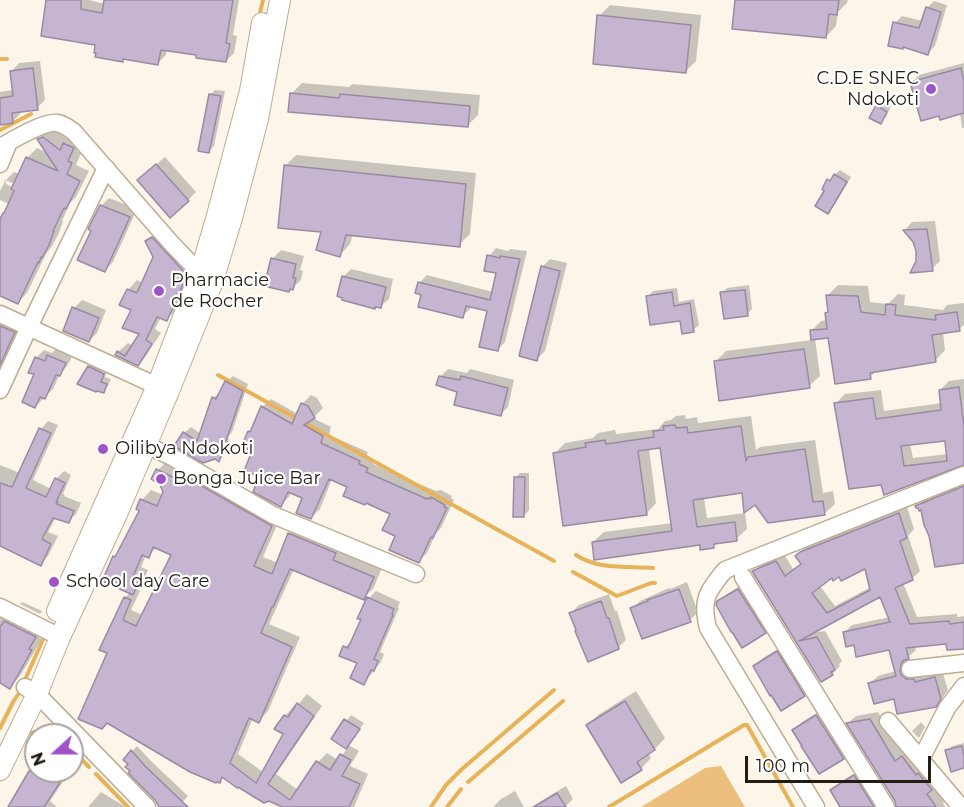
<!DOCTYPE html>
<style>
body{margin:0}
#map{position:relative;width:964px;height:807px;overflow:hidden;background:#fcf5ea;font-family:Montserrat,sans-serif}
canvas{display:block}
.north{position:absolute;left:24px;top:723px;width:60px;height:60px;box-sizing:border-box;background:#fff;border:2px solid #a7a4a0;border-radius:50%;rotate:249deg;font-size:16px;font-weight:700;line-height:24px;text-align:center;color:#221c12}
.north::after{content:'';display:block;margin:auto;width:21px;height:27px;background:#9f53c6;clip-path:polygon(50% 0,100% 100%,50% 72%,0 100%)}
.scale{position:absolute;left:745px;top:756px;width:186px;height:27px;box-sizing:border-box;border:3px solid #221c12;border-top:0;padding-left:8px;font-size:18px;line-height:21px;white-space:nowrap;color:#221c12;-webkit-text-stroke:4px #fff;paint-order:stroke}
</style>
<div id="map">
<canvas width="964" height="807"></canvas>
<div class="north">N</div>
<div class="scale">100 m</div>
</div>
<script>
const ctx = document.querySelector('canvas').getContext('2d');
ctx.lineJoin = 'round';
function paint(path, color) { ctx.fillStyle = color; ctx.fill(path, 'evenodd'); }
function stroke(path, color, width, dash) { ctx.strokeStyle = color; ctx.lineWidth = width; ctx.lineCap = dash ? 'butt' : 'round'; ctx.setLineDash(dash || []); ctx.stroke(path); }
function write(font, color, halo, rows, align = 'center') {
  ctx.font = font + ' Montserrat,sans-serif'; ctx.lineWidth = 4.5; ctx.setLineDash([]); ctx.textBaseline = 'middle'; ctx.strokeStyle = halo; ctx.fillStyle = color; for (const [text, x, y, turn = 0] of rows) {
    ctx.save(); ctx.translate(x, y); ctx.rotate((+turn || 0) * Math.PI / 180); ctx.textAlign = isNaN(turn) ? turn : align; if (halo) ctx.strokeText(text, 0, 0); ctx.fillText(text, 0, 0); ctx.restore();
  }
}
paint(new Path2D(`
 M 721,766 L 745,807 L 641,807 L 705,768 Z`), '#ecc07c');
paint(new Path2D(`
 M 47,0 L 89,0 L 105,4 L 105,0 L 239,0 L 233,35 L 237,36 L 234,53 L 226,61 L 167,49 L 166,55 L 158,63 L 125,58 L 122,60 L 97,44 Z
 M 737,0 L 848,0 L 847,3 L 838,12 L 836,26 L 826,37 Z
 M 934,1 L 947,5 L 935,46 L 928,53 L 895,23 L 902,16 L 923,21 L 927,8 Z
 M 610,5 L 701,15 L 696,61 L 685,72 L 599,16 Z
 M 40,61 L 45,100 L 37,108 L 20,110 L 21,113 L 13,121 L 0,123 L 0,92 L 13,90 L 11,72 L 19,63 Z
 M 964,63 L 964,128 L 962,128 L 960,113 L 912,83 L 919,75 Z
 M 302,83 L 349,87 L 352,84 L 480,95 L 478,115 L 467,126 L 291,94 Z
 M 215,90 L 225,91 L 214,146 L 209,151 L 210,95 Z
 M 882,101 L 891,106 L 886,117 L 880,122 L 877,106 Z
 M 53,128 L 69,140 L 74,134 L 83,138 L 77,151 L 81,153 L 76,165 L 89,171 L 76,197 L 70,203 L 62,221 L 63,221 L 59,233 L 52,246 L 46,254 L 27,293 L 17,303 L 0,294 L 0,222 L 9,204 L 0,200 L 0,191 L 5,181 L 14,172 L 20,174 L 27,158 L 37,148 L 48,153 L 39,139 L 49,130 ZM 6,180 L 20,187 L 19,190 L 6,184 Z
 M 296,155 L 476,173 L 470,234 L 459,245 L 353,234 L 350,244 L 340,255 L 323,231 L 285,166 Z
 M 165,157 L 196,192 L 188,200 L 147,172 Z
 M 840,170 L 851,177 L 833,207 L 828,212 L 826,190 L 829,180 Z
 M 109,198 L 137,209 L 113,262 L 105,270 L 101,206 Z
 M 935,221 L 940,261 L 932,269 L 918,256 L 912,237 L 905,230 L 912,222 Z
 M 157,232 L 195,264 L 176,310 L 166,320 L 161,317 L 155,329 L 161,333 L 147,354 L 138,364 L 118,352 L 128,343 L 133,346 L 141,333 L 128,290 L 137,280 L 143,283 L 155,257 L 147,242 Z
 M 496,248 L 508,251 L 510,249 L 527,251 L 505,342 L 497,350 L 489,310 L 471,306 L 470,309 L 462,316 L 423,294 L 419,283 L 427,275 L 493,292 L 498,272 L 489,256 Z
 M 281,250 L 304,256 L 300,270 L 303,271 L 301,280 L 289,291 L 273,258 Z
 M 550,259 L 567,263 L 545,351 L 537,359 L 542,267 Z
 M 351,269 L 393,279 L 389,299 L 381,306 L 343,277 Z
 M 749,285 L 752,309 L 747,314 L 722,293 L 727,288 Z
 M 838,285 L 868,286 L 870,302 L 888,304 L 898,294 L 905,295 L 904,305 L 943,310 L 947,305 L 964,303 L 964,325 L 959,329 L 943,332 L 945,350 L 935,361 L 877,370 L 870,377 L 830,336 L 815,338 L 820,376 L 809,386 L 715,362 L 726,351 L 812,340 L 811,331 L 821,321 L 827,320 L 826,314 L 830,310 L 828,295 Z
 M 677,288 L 679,302 L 694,299 L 699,325 L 693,330 L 682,319 L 648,296 L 653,291 Z
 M 82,300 L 106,310 L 97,333 L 89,341 L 74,308 Z
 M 0,311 L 24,322 L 0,373 Z
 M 57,348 L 73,355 L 67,366 L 60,374 L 53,389 L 35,407 L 36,358 L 44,350 L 52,353 Z
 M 94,362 L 108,368 L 105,377 L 111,379 L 108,386 L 103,392 L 89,367 Z
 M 448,369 L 467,373 L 470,369 L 514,380 L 508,407 L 500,415 L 459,391 L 440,377 Z
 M 233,376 L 248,384 L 232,432 L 228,437 L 229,440 L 225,454 L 219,460 L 184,433 L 191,427 L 201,434 L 213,398 L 220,392 L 221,392 L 226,382 Z
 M 964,379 L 964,463 L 882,484 L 836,403 L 845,394 L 881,390 L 884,411 L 942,403 L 940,390 L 949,381 ZM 946,439 L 948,454 L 913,458 L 910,444 Z
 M 311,395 L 317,398 L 323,408 L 313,418 L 331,427 L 329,435 L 368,452 L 366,456 L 375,460 L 373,464 L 436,491 L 441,490 L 452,496 L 451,498 L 454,500 L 441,528 L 436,533 L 427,553 L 419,561 L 397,535 L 392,513 L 349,486 L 332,479 L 320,509 L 311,518 L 304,497 L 292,492 L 289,497 L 281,505 L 261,475 L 249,432 L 253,428 L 262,407 L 271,399 L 298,414 L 302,404 Z
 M 685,415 L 686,419 L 697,417 L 698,423 L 751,416 L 756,450 L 760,447 L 815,440 L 823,493 L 833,491 L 835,504 L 824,514 L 744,492 L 704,497 L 707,518 L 745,513 L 747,529 L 736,539 L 718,542 L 713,547 L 701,544 L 593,542 L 604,532 L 672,523 L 662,446 L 649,448 L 656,503 L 646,514 L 555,453 L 565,443 L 593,438 L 598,433 L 615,430 L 616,434 L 658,429 L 665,421 L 671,420 L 676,416 Z
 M 48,421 L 58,425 L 33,480 L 51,489 L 56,479 L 64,471 L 71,475 L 63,494 L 65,495 L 64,496 L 81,503 L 76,514 L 68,521 L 56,517 L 48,532 L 58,536 L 48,556 L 40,564 L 0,543 L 0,465 L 20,473 L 41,429 Z
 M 167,461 L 281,516 L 263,557 L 278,563 L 290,533 L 299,524 L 382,568 L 373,589 L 363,598 L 294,569 L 269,624 L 300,637 L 268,711 L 259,721 L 253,718 L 238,754 L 263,772 L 285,734 L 276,728 L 285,716 L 294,706 L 296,707 L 307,694 L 322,706 L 276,774 L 298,790 L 318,762 L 327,753 L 338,760 L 347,749 L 333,739 L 351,715 L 364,723 L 348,745 L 359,751 L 350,766 L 368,774 L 354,807 L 285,807 L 224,777 L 219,781 L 109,652 L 125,598 L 130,592 L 114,557 L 120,551 L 141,510 L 138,508 L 142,500 L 151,490 L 163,495 L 165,492 L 158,470 ZM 157,547 L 173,554 L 143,615 L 131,610 L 140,591 L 137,589 L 142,584 L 148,570 L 141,567 L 146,555 L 148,556 Z
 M 520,473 L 529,473 L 529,510 L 524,516 L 515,478 Z
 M 964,483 L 964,562 L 930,536 L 922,509 L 917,506 L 924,499 Z
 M 907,507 L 914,529 L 908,536 L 920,571 L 912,579 L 903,583 L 917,617 L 957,614 L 957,617 L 964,616 L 964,647 L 948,643 L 915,646 L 916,650 L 907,658 L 907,661 L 909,667 L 942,670 L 948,690 L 943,697 L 935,705 L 895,697 L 870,683 L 878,676 L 896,671 L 890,648 L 855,643 L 844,633 L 852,625 L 890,617 L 881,595 L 812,633 L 825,631 L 842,661 L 839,664 L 840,666 L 832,674 L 821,680 L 754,572 L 761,564 L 784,554 L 793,569 L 802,563 L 797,556 L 809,544 ZM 866,566 L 871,587 L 835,606 L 820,586 L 832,576 L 839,575 Z
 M 687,582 L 698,612 L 690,620 L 643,638 L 632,609 L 640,601 L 669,588 L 670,589 Z
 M 746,582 L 773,624 L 765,632 L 718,602 L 727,594 Z
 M 376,591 L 400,602 L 398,607 L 399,608 L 380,652 L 384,654 L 381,662 L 364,683 L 359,663 L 345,647 L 352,640 L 363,617 L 359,618 L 369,598 Z
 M 609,594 L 615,611 L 617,611 L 626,640 L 618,648 L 571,613 L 579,605 Z
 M 22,602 L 42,611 L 40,614 L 20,604 Z
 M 0,615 L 46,626 L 39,638 L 42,639 L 20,676 L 10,687 L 0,682 Z
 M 785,645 L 812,687 L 804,695 L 755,666 L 763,658 Z
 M 636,691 L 665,738 L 655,749 L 648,753 L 651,758 L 641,769 L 588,725 L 598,715 Z
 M 825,708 L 851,750 L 843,758 L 794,730 L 802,722 Z
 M 878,712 L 904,755 L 911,749 L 945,801 L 943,803 L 945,807 L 898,807 L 896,801 L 848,723 L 856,716 Z
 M 921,722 L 925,727 L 919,738 L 912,731 Z
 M 964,743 L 964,767 L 947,751 L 952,746 Z
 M 137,746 L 151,761 L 188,796 L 178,807 L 160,807 L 131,764 L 125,759 Z
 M 72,750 L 78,754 L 72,762 Z
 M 36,763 L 36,771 L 70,771 L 50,801 L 57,807 L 9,807 Z
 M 862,769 L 887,807 L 842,807 L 832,790 L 840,782 Z
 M 566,786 L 573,799 L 565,807 L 531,807 Z
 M 515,791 L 524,807 L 493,807 L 501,799 Z
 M 101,792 L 126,807 L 88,807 Z`), '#0003');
stroke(new Path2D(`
 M 259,17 L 263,0
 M 0,59 L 7,59
 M 0,130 L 31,114
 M 218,375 L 554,561
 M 576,555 C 598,570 628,566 653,568
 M 573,572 L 617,596 L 651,583 L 655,583
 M 24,682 L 45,635
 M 0,728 L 13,702 L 19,693
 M 25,734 C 33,731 40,732 47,735
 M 72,750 L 89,767
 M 96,774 L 128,807
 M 468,782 L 563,701
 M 431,807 L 446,785 L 462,769 L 554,690
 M 447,807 L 461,789
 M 609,807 L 744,725 L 747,725 L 751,732 L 793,807`), '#e8b259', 4);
const building = new Path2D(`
 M 46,0 L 81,0 L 81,9 L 102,13 L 104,0 L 233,0 L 226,43 L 230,44 L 226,62 L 196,58 L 196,55 L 161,50 L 158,65 L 123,59 L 123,62 L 95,57 L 96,53 L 94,53 L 95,45 L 41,36 Z
 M 735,0 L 839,0 L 837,15 L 829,14 L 826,38 L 732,29 Z
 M 926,7 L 941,12 L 928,55 L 903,47 L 903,49 L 888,46 L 893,22 L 919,28 Z
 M 597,15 L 691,25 L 686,73 L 593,64 Z
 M 33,68 L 38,110 L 12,113 L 13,123 L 0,125 L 0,98 L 13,96 L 10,71 Z
 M 961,68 L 964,81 L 964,113 L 940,120 L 939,116 L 921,121 L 910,82 Z
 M 290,93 L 339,98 L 340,94 L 470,106 L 468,127 L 288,112 Z
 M 209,94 L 221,96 L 209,153 L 198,151 Z
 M 876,105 L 887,112 L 881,124 L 869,118 Z
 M 43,137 L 60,150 L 63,143 L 74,148 L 68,161 L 72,163 L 67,174 L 80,181 L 66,209 L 64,208 L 53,231 L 54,231 L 49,245 L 42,258 L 41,257 L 39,263 L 38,262 L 18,304 L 0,296 L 0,219 L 3,213 L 4,213 L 14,191 L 11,189 L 26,157 L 58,171 L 37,139 Z
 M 156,164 L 189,201 L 170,218 L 137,180 Z
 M 284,165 L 466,184 L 460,247 L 346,235 L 340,257 L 316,250 L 321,232 L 278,228 Z
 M 834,174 L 847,182 L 828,214 L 815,206 L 824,191 L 822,189 L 827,179 L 830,181 Z
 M 100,205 L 130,217 L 105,272 L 77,260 L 91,231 L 88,229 Z
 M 927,229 L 933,271 L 910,273 L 916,261 L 916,251 L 913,242 L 903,230 Z
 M 152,237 L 187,275 L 167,321 L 157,317 L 146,340 L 152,344 L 138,366 L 115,355 L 117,351 L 125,356 L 139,334 L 122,328 L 131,310 L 119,305 L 127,289 L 137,293 L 153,257 L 145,241 Z
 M 487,255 L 500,258 L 500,256 L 520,259 L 498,351 L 479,347 L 487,311 L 466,306 L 463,318 L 418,307 L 421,295 L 415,293 L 418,282 L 490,300 L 496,273 L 484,271 Z
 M 271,258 L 296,264 L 293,278 L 296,278 L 293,290 L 290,289 L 289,292 L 264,286 Z
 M 541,266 L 560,271 L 537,361 L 519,356 Z
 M 342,276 L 386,287 L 381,308 L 375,307 L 375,309 L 342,300 L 342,298 L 337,296 Z
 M 745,290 L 748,316 L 724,319 L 720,292 Z
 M 672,292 L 674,306 L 690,303 L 694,332 L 682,334 L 680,321 L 650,325 L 646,296 Z
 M 826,295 L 858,296 L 861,312 L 885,315 L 886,304 L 896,305 L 895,315 L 936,320 L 935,315 L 957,312 L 960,331 L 932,335 L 936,362 L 870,373 L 871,379 L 835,384 L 828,338 L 811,340 L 810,330 L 827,329 L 825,313 L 828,312 Z
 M 72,307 L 99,318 L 89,342 L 63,331 Z
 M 0,326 L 15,332 L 0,365 Z
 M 804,349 L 810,388 L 719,401 L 714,361 Z
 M 47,355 L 66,363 L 60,376 L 56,375 L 45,399 L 40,397 L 35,408 L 22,402 L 34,374 L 28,373 L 35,357 L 45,361 Z
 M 88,366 L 104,374 L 101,382 L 107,384 L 104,393 L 97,391 L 96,392 L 77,384 Z
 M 439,376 L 460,380 L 461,376 L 508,388 L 501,416 L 454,405 L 457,392 L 436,385 Z
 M 225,381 L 243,391 L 226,441 L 220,438 L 224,447 L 219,462 L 215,459 L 203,463 L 174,446 L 183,432 L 197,441 L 212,397 L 216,399 Z
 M 959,387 L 964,426 L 964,465 L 884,495 L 881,485 L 849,489 L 834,403 L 873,398 L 876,419 L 941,410 L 939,390 ZM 945,441 L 947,461 L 904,466 L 901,446 Z
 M 301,403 L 308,406 L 315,418 L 304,425 L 323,436 L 321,443 L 360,461 L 359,464 L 368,468 L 366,472 L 427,499 L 428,498 L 430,499 L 431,497 L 445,505 L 444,507 L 447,508 L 433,538 L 431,537 L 419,563 L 389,550 L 395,536 L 382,530 L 390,514 L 366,503 L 365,505 L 343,496 L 347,487 L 329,479 L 311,519 L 296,513 L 302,498 L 288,492 L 281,507 L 253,492 L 259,476 L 244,471 L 252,451 L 241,447 L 248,431 L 250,432 L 261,406 L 292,424 Z
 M 675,425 L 676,428 L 687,427 L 688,433 L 741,426 L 746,461 L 748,457 L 805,449 L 813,502 L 823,501 L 825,515 L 768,523 L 755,505 L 744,513 L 742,493 L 693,500 L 697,527 L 735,522 L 737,541 L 714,544 L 714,548 L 700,550 L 700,545 L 594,560 L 592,542 L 672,531 L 660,448 L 638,451 L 647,515 L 563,526 L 553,453 L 586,447 L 585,443 L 605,440 L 606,444 L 654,437 L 653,431 L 664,430 L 663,426 Z
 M 39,428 L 51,433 L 26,488 L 46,497 L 55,478 L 65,483 L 56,502 L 58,502 L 57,504 L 74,511 L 69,523 L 53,518 L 42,539 L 51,544 L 41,566 L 0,546 L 0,483 L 12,487 Z
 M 156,469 L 183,482 L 186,477 L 272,526 L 254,566 L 272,574 L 288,533 L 336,553 L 333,560 L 374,577 L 364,600 L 290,569 L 273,607 L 272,607 L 261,633 L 292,647 L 259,723 L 249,718 L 230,763 L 256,783 L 283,734 L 274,729 L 284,715 L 288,717 L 297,703 L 314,716 L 268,784 L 290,800 L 316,761 L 330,770 L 340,754 L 351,760 L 342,776 L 360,784 L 349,807 L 282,807 L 269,801 L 264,803 L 238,787 L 237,788 L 222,777 L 220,783 L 217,782 L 216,783 L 190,772 L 107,723 L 102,729 L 78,719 L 107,653 L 99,650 L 124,597 L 131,600 L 123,620 L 136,626 L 171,555 L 153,547 L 149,558 L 142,555 L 133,577 L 140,579 L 133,595 L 102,581 L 113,556 L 115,557 L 139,511 L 136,509 L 140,499 L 157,506 L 163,492 L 160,485 L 151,479 Z
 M 514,477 L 525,477 L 524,517 L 513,517 Z
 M 964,486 L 964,563 L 935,567 L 929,536 L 924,525 L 921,510 L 919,511 L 918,508 L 916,508 L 915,506 Z
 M 899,513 L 907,538 L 900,541 L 913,580 L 895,588 L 910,624 L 949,621 L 950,624 L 964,622 L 964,649 L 947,650 L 946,644 L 906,648 L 909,659 L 904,660 L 901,664 L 900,670 L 901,675 L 906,679 L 914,679 L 915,682 L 935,677 L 941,699 L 936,707 L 897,714 L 894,699 L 874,704 L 868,683 L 896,676 L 889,650 L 856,657 L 854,645 L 846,647 L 843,632 L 890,622 L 880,597 L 799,641 L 817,637 L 832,664 L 835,670 L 831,672 L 833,675 L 821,682 L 752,571 L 776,561 L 785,576 L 801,564 L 795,556 L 800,552 ZM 865,569 L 870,590 L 827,613 L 812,593 L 832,578 L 833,581 L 839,577 L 841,581 Z
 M 679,589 L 691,622 L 642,639 L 630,608 L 648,601 L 647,600 Z
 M 738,589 L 766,633 L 742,648 L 732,632 L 731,632 L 716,605 L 717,601 Z
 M 367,597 L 394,609 L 392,614 L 393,615 L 374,659 L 378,661 L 374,671 L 371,670 L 364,685 L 350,678 L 357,663 L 339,656 L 343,646 L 348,648 L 361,619 L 357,619 Z
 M 601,601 L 607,618 L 609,618 L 619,649 L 588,662 L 575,631 L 576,630 L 569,613 Z
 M 4,621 L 36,637 L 29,649 L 32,650 L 10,689 L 0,683 L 0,627 Z
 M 777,651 L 805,696 L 781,711 L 771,695 L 770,696 L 753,666 Z
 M 625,701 L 655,750 L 637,762 L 642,770 L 621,783 L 586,725 Z
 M 816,715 L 844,759 L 819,774 L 801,746 L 802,746 L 792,730 Z
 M 344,719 L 360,729 L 346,749 L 331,739 Z
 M 870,719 L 895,761 L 902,756 L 916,775 L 918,773 L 932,790 L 927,794 L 936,807 L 896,807 L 895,801 L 846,723 Z
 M 962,746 L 964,756 L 964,768 L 951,772 L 945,750 Z
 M 131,750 L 145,766 L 188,807 L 159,807 L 155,800 L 128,773 L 130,771 L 125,767 L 128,764 L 123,760 Z
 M 29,771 L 64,771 L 60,776 L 63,778 L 44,807 L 8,807 Z
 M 854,775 L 874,807 L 840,807 L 830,790 Z
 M 557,793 L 566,807 L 534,807 Z`);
paint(building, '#c5b5d0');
stroke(building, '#9a8aa4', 1.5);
const minor = new Path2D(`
 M 0,147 C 13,140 44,121 57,123 C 64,124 69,128 74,132 L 172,244 L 200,273
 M 0,164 L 9,142
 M 0,314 L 168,391
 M 0,390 L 29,327 L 106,168
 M 146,445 L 172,457 L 273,515 L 416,574
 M 743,577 L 886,807
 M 0,607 L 60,637
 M 910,669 L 964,663
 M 25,687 L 37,694 L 147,807
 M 888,721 L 961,807
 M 921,759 L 947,708 L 964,686
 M 816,807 L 708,628 C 701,600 707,592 725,570 L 964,475`);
const major = new Path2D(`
 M 57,611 L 157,386 L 200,273 L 216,219 L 250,91 L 262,23
 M 0,770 L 37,694 L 60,637 L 117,514 L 169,391 L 212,284 L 232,218 L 258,119 L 280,0`);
stroke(minor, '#bead92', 19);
stroke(major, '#bead92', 22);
stroke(minor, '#fff', 16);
stroke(major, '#fff', 20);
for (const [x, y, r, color] of [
 [931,89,6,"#9f53c6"],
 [159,291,6,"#9f53c6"],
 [103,449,6,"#9f53c6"],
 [161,479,6,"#9f53c6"],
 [54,582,6,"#9f53c6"]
]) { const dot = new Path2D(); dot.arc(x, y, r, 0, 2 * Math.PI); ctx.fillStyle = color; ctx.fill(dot); stroke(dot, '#fff', 2); }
write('18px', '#221c12', '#fff', [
 ["C.D.E SNEC",919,79,"right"],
 ["Ndokoti",919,100,"right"],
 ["Pharmacie",171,281],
 ["de Rocher",171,302],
 ["Oilibya Ndokoti",115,449],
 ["Bonga Juice Bar",173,479],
 ["School day Care",66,582]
], 'left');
</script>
